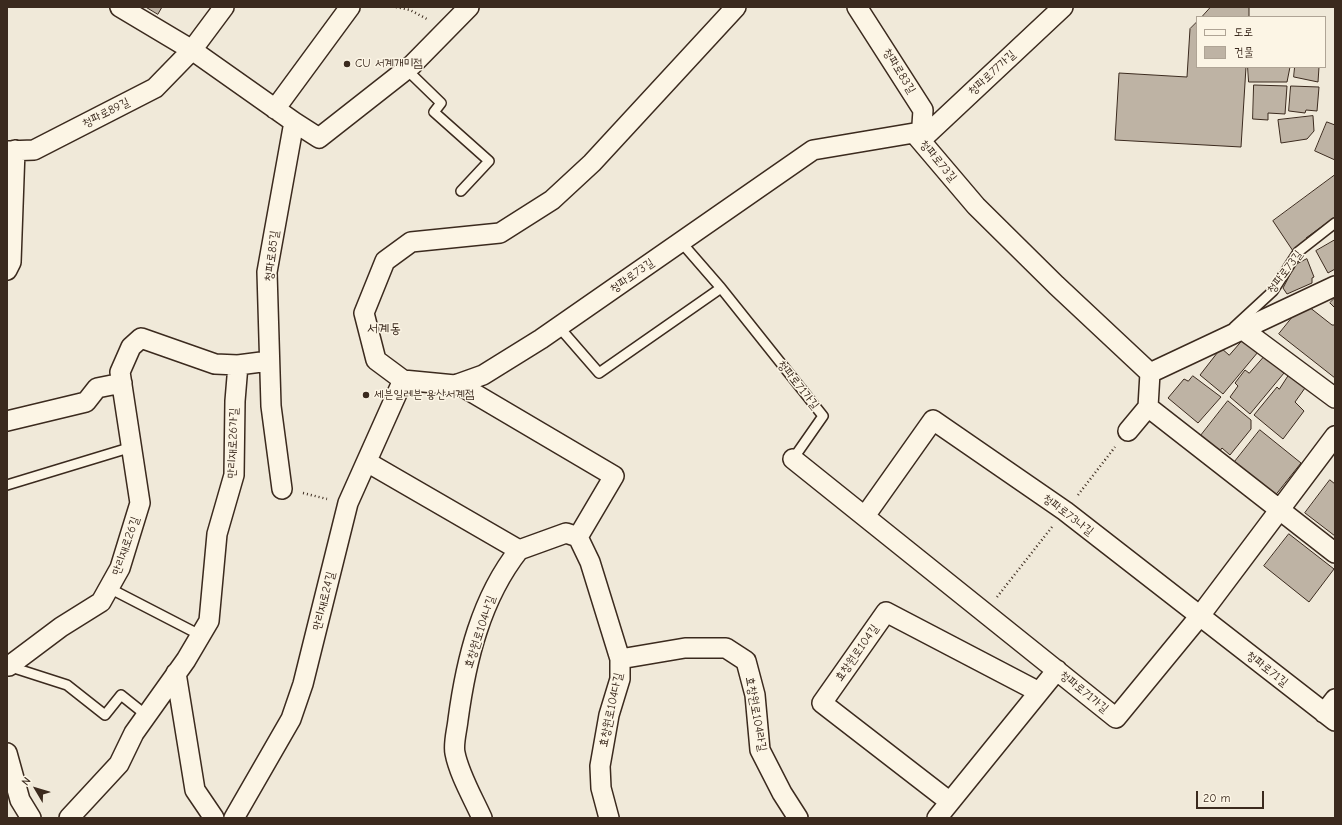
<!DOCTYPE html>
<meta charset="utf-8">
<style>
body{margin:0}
#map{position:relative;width:1342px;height:825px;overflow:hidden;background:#f0e9d9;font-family:"Comic Neue","Poor Story",sans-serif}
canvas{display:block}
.frame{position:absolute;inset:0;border:8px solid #3b2a1e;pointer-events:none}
.legend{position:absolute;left:1196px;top:16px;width:130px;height:52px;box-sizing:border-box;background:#fcf5e5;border:1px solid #afa495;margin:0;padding:5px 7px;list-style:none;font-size:12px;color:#3b2a1e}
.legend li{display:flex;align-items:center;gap:8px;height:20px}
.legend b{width:20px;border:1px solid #afa495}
.north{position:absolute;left:16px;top:769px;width:40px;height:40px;-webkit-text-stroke:3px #fcf5e5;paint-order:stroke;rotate:308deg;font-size:11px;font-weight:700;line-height:16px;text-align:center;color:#3b2a1e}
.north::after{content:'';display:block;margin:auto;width:14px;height:18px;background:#3b2a1e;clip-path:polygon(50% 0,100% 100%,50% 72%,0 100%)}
.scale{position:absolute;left:1196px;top:791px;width:68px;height:18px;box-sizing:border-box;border:2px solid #3b2a1e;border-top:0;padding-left:5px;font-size:12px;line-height:14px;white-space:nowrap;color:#3b2a1e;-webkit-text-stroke:3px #fcf5e5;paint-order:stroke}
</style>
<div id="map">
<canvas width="1342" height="825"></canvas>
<div class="frame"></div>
<ul class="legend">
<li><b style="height:5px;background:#fcf5e5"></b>도로</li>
<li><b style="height:11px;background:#beb3a4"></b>건물</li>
</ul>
<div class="north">N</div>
<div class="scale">20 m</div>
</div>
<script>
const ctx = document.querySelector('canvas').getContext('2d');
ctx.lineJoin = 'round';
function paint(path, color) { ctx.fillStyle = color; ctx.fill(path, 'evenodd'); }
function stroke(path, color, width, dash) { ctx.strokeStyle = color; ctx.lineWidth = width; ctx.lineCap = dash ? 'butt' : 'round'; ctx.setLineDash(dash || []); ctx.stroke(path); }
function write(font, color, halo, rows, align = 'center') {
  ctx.font = font + ' "Comic Neue","Poor Story",sans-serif'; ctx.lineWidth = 3; ctx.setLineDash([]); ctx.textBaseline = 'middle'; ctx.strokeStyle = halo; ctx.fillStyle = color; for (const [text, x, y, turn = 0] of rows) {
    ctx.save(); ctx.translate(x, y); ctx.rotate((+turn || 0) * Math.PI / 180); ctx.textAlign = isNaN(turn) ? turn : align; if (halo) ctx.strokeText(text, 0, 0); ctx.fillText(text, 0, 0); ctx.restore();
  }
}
const building = new Path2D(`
 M 146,7 L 162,7 L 158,14 Z
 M 1211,7 L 1249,7 L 1249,17 L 1202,17 Z
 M 1197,22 L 1197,67 L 1246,67 L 1241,147 L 1115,140 L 1119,73 L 1187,77 L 1190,29 Z
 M 1248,67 L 1290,67 L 1287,82 L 1249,82 Z
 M 1295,67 L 1319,67 L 1318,82 L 1294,77 Z
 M 1254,85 L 1287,86 L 1285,114 L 1268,113 L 1268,120 L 1253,119 Z
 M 1291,86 L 1319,87 L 1317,111 L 1306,110 L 1305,113 L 1289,111 Z
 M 1313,116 L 1314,131 L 1307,139 L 1281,143 L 1278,120 Z
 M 1327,122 L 1335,125 L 1335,160 L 1315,151 Z
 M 1335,175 L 1335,217 L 1306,238 L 1308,240 L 1293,251 L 1273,221 Z
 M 1335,240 L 1335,269 L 1328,273 L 1316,251 Z
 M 1307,259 L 1314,277 L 1312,278 L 1312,283 L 1287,294 L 1283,288 L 1295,265 Z
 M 1335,298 L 1335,308 L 1330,303 Z
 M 1304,303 L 1332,325 L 1335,325 L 1335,378 L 1279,334 Z
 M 1243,340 L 1258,352 L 1223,394 L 1200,375 L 1221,348 L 1229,355 Z
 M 1264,357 L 1284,373 L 1250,414 L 1230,397 L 1238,386 L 1235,383 L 1245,370 L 1249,373 Z
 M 1289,375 L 1305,388 L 1295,402 L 1304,411 L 1283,439 L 1254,415 L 1277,387 L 1279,389 Z
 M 1193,376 L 1221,397 L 1198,423 L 1168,398 L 1184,379 L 1188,381 Z
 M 1228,401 L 1251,420 L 1251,429 L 1230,455 L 1222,448 L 1219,452 L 1199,438 Z
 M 1260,430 L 1301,463 L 1274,497 L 1233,464 Z
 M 1330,480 L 1335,484 L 1335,536 L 1305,513 Z
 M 1289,534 L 1334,569 L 1309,602 L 1264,566 Z`);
paint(building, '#beb3a4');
stroke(building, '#3b2a1e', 1);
const lane = new Path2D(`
 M 406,69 L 441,103 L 434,112 L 489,161 L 461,191
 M 681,242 L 721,288 L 823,416 L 793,459
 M 559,327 L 599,373 L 721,288
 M 1234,327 L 1273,291 L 1298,252 L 1335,223
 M 7,485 L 132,447
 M 109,588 L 200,635
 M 8,666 L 67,685 L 105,715 L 121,695 L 146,715`);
const street = new Path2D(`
 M 120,7 L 192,50 L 294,122
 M 736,7 L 592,163 L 552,200 L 500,233 L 411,242 L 385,261 L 364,313 L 376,360 L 403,380 L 455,385 L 483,375 L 541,339 L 813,150 L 914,133 L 976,206 L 1056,285 L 1150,373 L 1335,286
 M 857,7 L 923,110 L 921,140
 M 275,109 L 350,7
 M 921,140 L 1063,7
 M 7,151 L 34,150 L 155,88 L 192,50 L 224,7
 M 7,270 L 11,262 L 15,150
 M 1242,329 L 1335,398
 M 458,384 L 614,476 L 578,537
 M 1148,407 L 1335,553
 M 7,421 L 86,402 L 97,388 L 122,383
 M 1128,431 L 1148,407 L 1150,373
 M 793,459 L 1116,718 L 1199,617 L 1335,436
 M 367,462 L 519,550 C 481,598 466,660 458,720 C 457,730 453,744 455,753 C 459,774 473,798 482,818
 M 282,489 L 271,406 L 267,272 L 294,122 L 319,138 L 412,65 L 469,7
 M 865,516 L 933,420 L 1065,511 L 1335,721
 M 519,550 L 566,533 L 578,537 L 590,562 L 620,659 L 620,679 L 609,715 L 600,766 L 601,788 L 609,818
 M 620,659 L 685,648 L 726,648 L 746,661 L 755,695 L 760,750 L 782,793 L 798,818
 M 9,666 L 61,627 L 101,602 L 120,568 L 140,503 L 120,372 L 131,347 L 141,338 L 215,364 L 238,365 L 269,361
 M 176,673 L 195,790 L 214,818
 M 1324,713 L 1335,699
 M 7,753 L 20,800 L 31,818
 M 950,802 L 822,703 L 886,612 L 1039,692
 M 69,818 L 119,764 L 134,733 L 186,660 L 209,621 L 217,534 L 234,475 L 235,401 L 238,365
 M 234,818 L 291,719 L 303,684 L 348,503 L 403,380
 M 937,818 L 1057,670`);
stroke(lane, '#3b2a1e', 12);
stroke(street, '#3b2a1e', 22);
stroke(new Path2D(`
 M 396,7 L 410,10 L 427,19
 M 303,493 L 327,499
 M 1078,495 L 1115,447
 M 997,597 L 1052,527`), '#3b2a1e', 2.5, [1, 3]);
stroke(lane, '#fcf5e5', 9);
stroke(street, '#fcf5e5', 19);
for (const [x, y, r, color] of [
 [347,64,4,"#3b2a1e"],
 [366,395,4,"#3b2a1e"]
]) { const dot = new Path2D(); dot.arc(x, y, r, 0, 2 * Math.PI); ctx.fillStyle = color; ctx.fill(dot); stroke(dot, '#fcf5e5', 1.5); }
write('12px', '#3b2a1e', '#fcf5e5', [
 ["CU 서계개미점",355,64],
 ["세븐일레븐 용산서계점",374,395]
], 'left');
write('12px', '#3b2a1e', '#fcf5e5', [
 ["청파로83길",899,71,58],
 ["청파로77가길",992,73,-43],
 ["청파로89길",106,113,-27],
 ["청파로73길",938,161,50],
 ["청파로85길",272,256,-83],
 ["청파로73길",1285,272,-53],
 ["청파로73길",632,276,-35],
 ["청파로71가길",798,385,51],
 ["만리재로26가길",233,443,-88],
 ["청파로73나길",1068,515,37],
 ["만리재로26길",126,546,-71],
 ["만리재로24길",324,601,-76],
 ["효창원로104나길",480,632,-72],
 ["효창원로104길",857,653,-55],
 ["청파로71길",1267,669,38],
 ["청파로71가길",1084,692,39],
 ["효창원로104다길",611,710,-78],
 ["효창원로104라길",756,714,80]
]);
write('14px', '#3b2a1e', '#fcf5e5', [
 ["서계동",384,329]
]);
</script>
